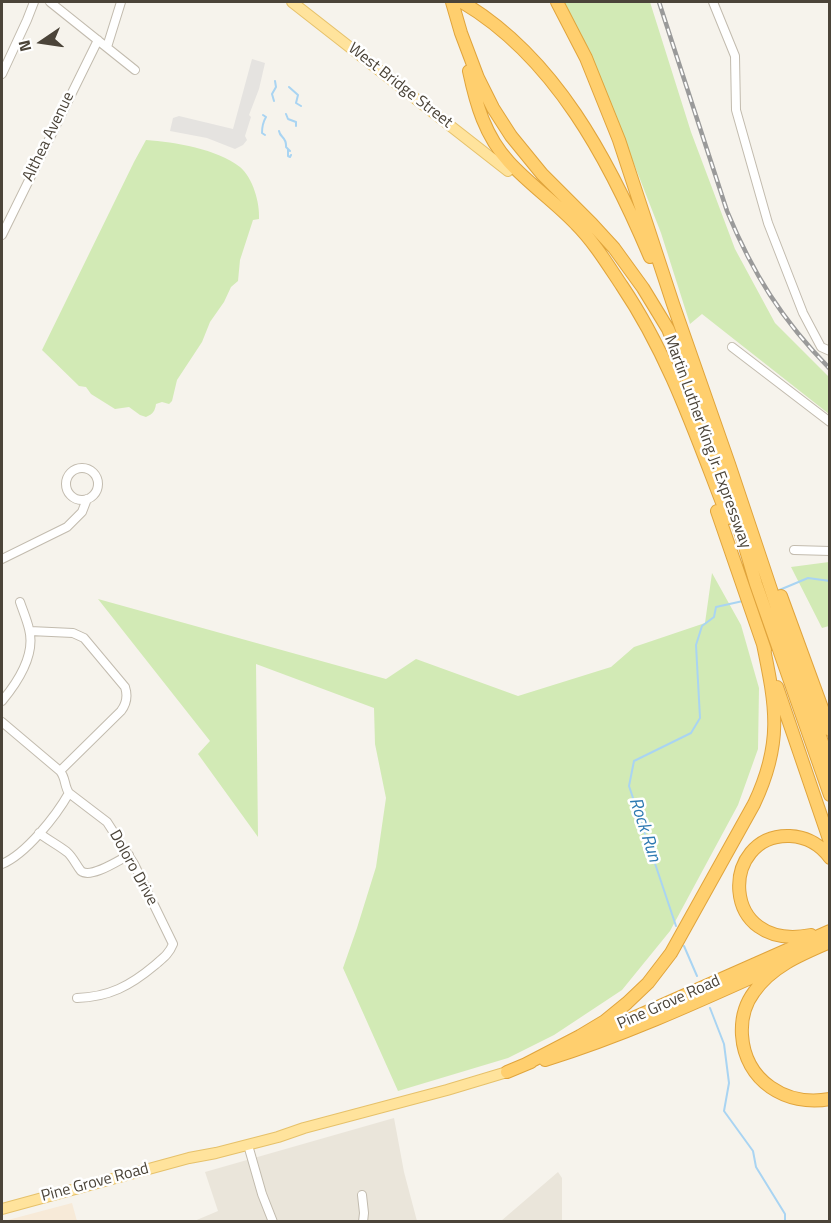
<!DOCTYPE html>
<style>
body{margin:0}
#map{position:relative;width:831px;height:1223px;overflow:hidden;background:#f6f3ec;font-family:"Titillium Web",sans-serif}
canvas{display:block}
.frame{position:absolute;inset:0;border:3px solid #4b4439;pointer-events:none}
.north{position:absolute;left:12px;top:12px;width:60px;height:60px;-webkit-text-stroke:4px #fff;paint-order:stroke;rotate:257deg;font-size:16px;font-weight:700;line-height:24px;text-align:center;color:#4b4439}
.north::after{content:'';display:block;margin:auto;width:21px;height:27px;background:#4b4439;clip-path:polygon(50% 0,100% 100%,50% 72%,0 100%)}
</style>
<div id="map">
<canvas width="831" height="1223"></canvas>
<div class="frame"></div>
<div class="north">N</div>
</div>
<script>
const ctx = document.querySelector('canvas').getContext('2d');
ctx.lineJoin = 'round';
function paint(path, color) { ctx.fillStyle = color; ctx.fill(path, 'evenodd'); }
function stroke(path, color, width, dash) { ctx.strokeStyle = color; ctx.lineWidth = width; ctx.lineCap = dash ? 'butt' : 'round'; ctx.setLineDash(dash || []); ctx.stroke(path); }
function write(font, color, halo, rows, align = 'center') {
  ctx.font = font + ' "Titillium Web",sans-serif'; ctx.lineWidth = 5; ctx.setLineDash([]); ctx.textBaseline = 'middle'; ctx.strokeStyle = halo; ctx.fillStyle = color; for (const [text, x, y, turn = 0] of rows) {
    ctx.save(); ctx.translate(x, y); ctx.rotate((+turn || 0) * Math.PI / 180); ctx.textAlign = isNaN(turn) ? turn : align; if (halo) ctx.strokeText(text, 0, 0); ctx.fillText(text, 0, 0); ctx.restore();
  }
}
paint(new Path2D(`
 M 394,1118 L 404,1172 L 417,1221 L 192,1222 L 218,1211 L 205,1172 Z
 M 558,1172 L 562,1178 L 562,1221 L 501,1221 Z`), '#eae5da');
paint(new Path2D(`
 M 72,1203 L 77,1221 L 4,1221 Z`), '#f7ead8');
paint(new Path2D(`
 M 562,2 L 650,2 L 691,132 L 735,249 L 775,323 L 829,377 L 829,414 L 702,314 L 690,324 L 661,233 L 590,51 Z
 M 146,140 C 175,142 217,149 240,167 C 253,178 260,203 259,219 L 253,220 L 240,260 L 238,281 L 231,287 L 224,302 L 210,322 L 202,342 L 177,380 L 172,401 L 169,404 L 162,402 L 156,404 C 155,411 153,414 146,417 L 140,415 L 129,407 L 115,409 L 91,394 L 86,387 L 79,386 L 42,350 L 134,162 Z
 M 829,562 L 829,626 L 822,628 L 791,567 Z
 M 712,573 L 741,625 L 759,688 L 758,749 L 738,805 L 670,931 L 622,990 L 554,1035 L 508,1058 L 398,1091 L 343,968 L 357,928 L 376,867 L 386,798 L 375,744 L 374,708 L 256,664 L 258,837 L 198,754 L 210,741 L 98,599 L 386,679 L 416,659 L 518,696 L 611,667 L 634,647 L 705,623 Z`), '#d2eab5');
paint(new Path2D(`
 M 252,59 L 265,63 L 259,89 L 249,115 L 251,117 L 245,136 L 247,140 L 243,145 L 235,149 L 207,138 L 170,131 L 173,118 L 179,116 L 233,129 Z`), '#e5e3e0');
stroke(new Path2D(`
 M 289,87 L 298,95 L 296,103 L 301,106
 M 274,101 L 272,94 L 276,87 L 275,81
 M 286,114 L 288,119 L 296,122 L 296,126
 M 263,115 L 266,117 C 263,122 262,128 262,133 L 265,135
 M 279,131 C 280,138 287,137 286,147 L 290,151
 M 288,149 L 288,156 L 290,157 L 291,155
 M 777,591 L 808,578 L 830,581
 M 676,926 L 629,786 L 634,761 L 691,733 L 700,718 L 696,645 L 702,626 L 714,617 L 716,607 L 743,601
 M 684,946 L 697,976
 M 710,1008 L 724,1044 L 729,1083 L 724,1111 L 753,1151 L 756,1167 L 785,1214 L 785,1222`), '#a9d4f2', 2);
const minor = new Path2D(`
 M 50,2 L 135,70
 M 713,2 L 735,56 L 736,110 L 768,223 L 803,313 L 821,347 L 830,351
 M 107,47 L 121,2
 M 2,74 L 27,20 L 34,2
 M 2,235 L 98,40
 M 732,347 L 830,422
 M66 484a16 16 0 1 1 32 0a16 16 0 1 1-32 0Z
 M 794,550 L 830,551
 M 2,559 L 67,527 L 82,512 L 87,499
 M 30,631 L 73,633 L 84,638 L 125,687 C 128,696 127,703 121,711 L 60,771
 M 2,701 C 17,683 36,655 29,629 C 27,620 23,611 20,602
 M 2,722 L 60,771 C 66,778 64,786 69,793 L 107,822 L 134,864 L 173,944 C 169,954 163,958 155,965 C 130,986 109,997 77,998
 M 39,833 C 48,840 58,845 67,852 C 73,857 76,865 81,871 C 91,879 119,860 129,855
 M 2,864 C 26,854 56,816 69,793
 M 248,1145 L 262,1194 L 273,1222
 M 362,1195 L 364,1213 L 363,1222`);
const major = new Path2D(`
 M 292,2 L 508,171
 M 2,1209 L 189,1158 L 216,1153 L 278,1137 L 304,1128 L 447,1090 L 507,1072`);
const highway = new Path2D(`
 M 452,2 L 461,33 L 478,78 L 493,108 L 511,136 L 542,174 L 592,224 L 614,248 L 643,288 L 668,329 L 687,375 L 743,540 L 756,584 L 830,795
 M 462,2 C 555,57 609,160 650,257
 M 557,2 L 586,58 L 619,140 L 673,304 L 729,464 L 830,766
 M 469,71 C 476,104 485,136 509,162 C 529,184 555,202 576,224 C 594,242 608,265 622,286 C 670,357 697,439 728,518
 M 717,511 L 765,650
 M 781,596 L 830,730
 M 777,687 L 830,842
 M 811,935 C 718,953 720,833 790,836 C 807,837 820,844 830,858
 M 830,942 C 802,954 772,966 754,992 C 745,1004 741,1019 742,1035 C 745,1081 786,1107 830,1099
 M 588,1038 L 830,931
 M 545,1060 C 629,1034 708,997 788,961
 M 526,1064 L 580,1036 L 605,1021 L 627,1003 L 648,983 L 671,953 L 754,804 C 783,743 776,707 763,644
 M 507,1072 L 531,1062`);
stroke(minor, '#c2bbae', 10);
stroke(major, '#e6c16a', 12);
stroke(highway, '#e0a43c', 14);
stroke(minor, '#fff', 8);
stroke(major, '#ffe39c', 10);
stroke(highway, '#ffcf6e', 12);
const rail = new Path2D(`
 M 659,2 L 727,211 C 753,274 782,320 830,369`);
stroke(rail, '#9a9a9a', 4.5);
stroke(rail, '#fff', 2, [7]);
write('16px', '#4b4439', '#fff', [
 ["West Bridge Street",400,86,38],
 ["Althea Avenue",49,137,-64],
 ["Martin Luther King Jr. Expressway",707,442,70],
 ["Doloro Drive",133,868,61],
 ["Pine Grove Road",669,1003,-24],
 ["Pine Grove Road",95,1183,-15]
]);
write('italic 18px', '#2e7ab2', '#fff', [
 ["Rock Run",644,830,72]
]);
</script>
